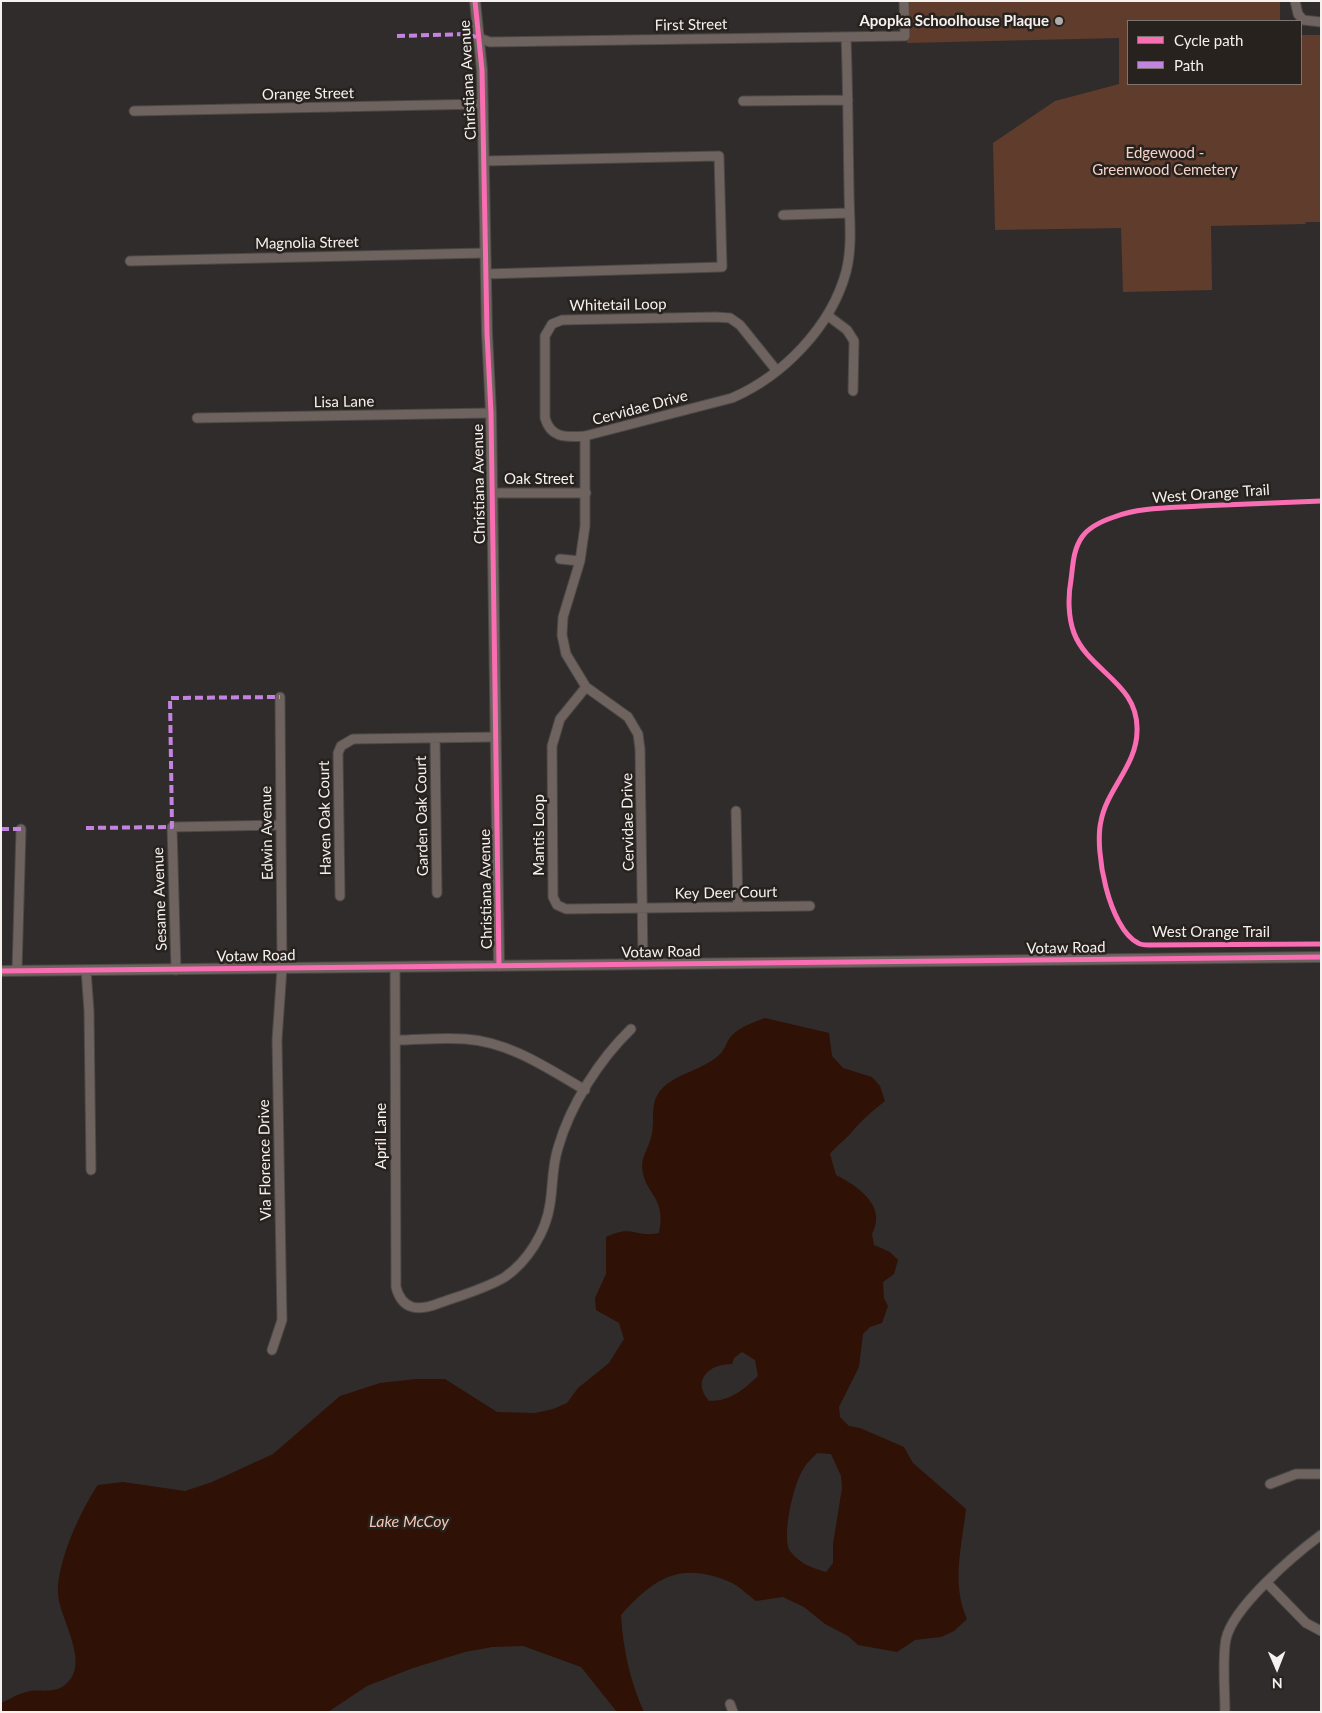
<!DOCTYPE html>
<style>
body{margin:0}
#map{position:relative;width:1322px;height:1713px;overflow:hidden;background:#302c2b;font-family:Lato,sans-serif}
canvas{display:block}
.frame{position:absolute;inset:0;border:2px solid #f5f1ef;pointer-events:none}
.legend{position:absolute;left:1127px;top:20px;width:175px;height:65px;box-sizing:border-box;background:#28221f;border:1px solid #7a7572;margin:0;padding:6px 9px;list-style:none;font-size:15px;color:#f5f1ef}
.legend li{display:flex;align-items:center;gap:10px;height:25px}
.legend b{width:25px;border:1px solid #7a7572}
.north{position:absolute;left:1252px;top:1643px;width:50px;height:50px;-webkit-text-stroke:4px #28221f;paint-order:stroke;rotate:179deg;font-size:14px;font-weight:700;line-height:20px;text-align:center;color:#f5f1ef}
.north::after{content:'';display:block;margin:auto;width:18px;height:22px;background:#f5f1ef;clip-path:polygon(50% 0,100% 100%,50% 72%,0 100%)}
</style>
<div id="map">
<canvas width="1322" height="1713"></canvas>
<div class="frame"></div>
<ul class="legend">
<li><b style="height:6px;background:#f96db3"></b>Cycle path</li>
<li><b style="height:6px;background:#c483df"></b>Path</li>
</ul>
<div class="north">N</div>
</div>
<script>
const ctx = document.querySelector('canvas').getContext('2d');
ctx.lineJoin = 'round';
function paint(path, color) { ctx.fillStyle = color; ctx.fill(path, 'evenodd'); }
function stroke(path, color, width, dash) { ctx.strokeStyle = color; ctx.lineWidth = width; ctx.lineCap = dash ? 'butt' : 'round'; ctx.setLineDash(dash || []); ctx.stroke(path); }
function write(font, color, halo, rows, align = 'center') {
  ctx.font = font + ' Lato,sans-serif'; ctx.lineWidth = 5; ctx.setLineDash([]); ctx.textBaseline = 'middle'; ctx.strokeStyle = halo; ctx.fillStyle = color; for (const [text, x, y, turn = 0] of rows) {
    ctx.save(); ctx.translate(x, y); ctx.rotate((+turn || 0) * Math.PI / 180); ctx.textAlign = isNaN(turn) ? turn : align; if (halo) ctx.strokeText(text, 0, 0); ctx.fillText(text, 0, 0); ctx.restore();
  }
}
paint(new Path2D(`
 M 907,1 L 1280,1 L 1280,21 L 1128,21 L 1128,84 L 1301,84 L 1301,35 L 1321,35 L 1321,222 L 1306,222 L 1305,224 L 1211,226 L 1212,290 L 1123,292 L 1121,228 L 995,230 L 993,143 L 1055,101 L 1119,84 L 1119,38 L 907,43 Z`), '#603c2c');
paint(new Path2D(`
 M 765,1018 L 829,1033 L 832,1056 L 843,1068 L 872,1077 L 880,1086 L 885,1101 C 871,1112 861,1121 850,1134 C 843,1142 836,1146 830,1154 L 836,1175 C 859,1187 887,1206 872,1234 L 874,1245 L 890,1252 L 898,1260 L 894,1274 L 883,1282 L 884,1298 L 888,1306 L 882,1323 L 870,1327 L 863,1334 L 859,1367 L 839,1407 L 840,1417 L 849,1426 L 860,1428 L 904,1447 L 913,1463 L 966,1509 C 962,1546 951,1583 967,1619 L 954,1631 L 941,1637 L 915,1640 L 897,1652 L 858,1645 L 848,1636 L 825,1624 L 804,1607 L 783,1597 L 756,1601 C 748,1595 739,1586 730,1582 C 679,1561 655,1578 621,1615 C 623,1649 630,1681 644,1712 L 617,1712 L 581,1667 L 523,1646 L 492,1647 L 465,1652 L 413,1668 L 367,1686 L 328,1712 L 1,1712 L 1,1703 C 9,1700 17,1694 26,1692 C 39,1688 54,1695 66,1684 C 91,1663 60,1620 58,1594 C 56,1564 81,1509 98,1485 L 123,1482 L 185,1491 L 212,1482 L 273,1454 L 340,1396 L 380,1383 L 416,1379 L 445,1379 L 497,1412 L 535,1413 L 553,1409 L 567,1403 L 578,1388 L 609,1363 L 624,1339 L 619,1323 L 596,1310 L 595,1298 L 606,1274 L 606,1237 C 633,1224 635,1238 659,1233 C 667,1195 644,1196 642,1166 C 642,1157 650,1144 652,1134 C 654,1124 652,1109 655,1100 C 665,1074 700,1073 719,1055 C 724,1051 726,1044 729,1039 C 738,1027 752,1023 765,1018 ZM 742,1352 L 755,1360 L 758,1376 C 743,1390 731,1401 709,1401 C 691,1380 709,1364 732,1364 L 734,1358 ZM 817,1453 L 831,1454 L 841,1476 L 842,1488 L 833,1544 L 833,1563 L 826,1572 C 812,1568 800,1564 790,1551 C 781,1537 794,1481 804,1468 C 807,1462 813,1458 817,1453 Z`), '#2f1105');
const minor = new Path2D(`
 M 1295,1 L 1298,14 L 1303,20 L 1321,22
 M 479,38 L 490,42 L 905,36 L 904,1
 M 743,101 L 848,100
 M 134,111 L 483,104
 M 484,161 L 719,156 L 722,267 L 486,274
 M 783,215 L 849,213
 M 130,261 L 485,253
 M 827,315 L 847,330 L 854,341 L 853,391
 M 777,371 L 740,325 L 730,318 L 716,317 L 562,320 L 552,324 L 545,336 L 545,418 C 551,439 567,437 585,436 L 732,398 C 783,376 831,327 846,272 C 853,245 849,217 849,189 C 848,138 848,88 846,37
 M 197,418 L 491,413
 M 585,436 L 585,526 L 580,561 L 563,617 L 562,635 L 566,654 L 586,687 L 628,717 L 638,734 L 640,749 L 643,964
 M 491,493 L 586,493
 M 560,559 L 580,561
 M 586,687 L 560,719 L 552,746 L 553,897 L 557,905 L 566,909 L 810,906
 M 435,738 L 437,893
 M 736,811 L 738,907
 M 340,896 L 338,753 L 341,746 L 353,739 L 496,737
 M 395,967 L 396,1287 C 402,1310 418,1311 437,1304 C 459,1296 485,1289 505,1277 C 528,1261 546,1232 550,1204 C 553,1186 552,1166 558,1148 C 570,1105 600,1059 631,1029
 M 86,970 L 89,1011 L 91,1170
 M 176,970 L 172,827 L 281,825
 M 17,971 L 21,829
 M 395,1040 C 418,1040 442,1037 465,1039 C 510,1042 547,1068 585,1090
 M 272,1350 L 282,1320 L 277,1040 L 282,968 L 280,697
 M 1270,1484 L 1296,1474 L 1321,1474
 M 1267,1583 L 1306,1623 L 1321,1631
 M 730,1704 L 733,1712
 M 1225,1712 C 1225,1692 1222,1657 1226,1639 C 1233,1607 1294,1555 1321,1535`);
const tertiary = new Path2D(`
 M 475,1 L 482,70 L 487,333 L 491,413 L 499,966
 M 1,971 L 1321,957`);
stroke(minor, '#4b4847', 11);
stroke(tertiary, '#4b4847', 12);
stroke(minor, '#6e635e', 9);
stroke(tertiary, '#6e635e', 10);
stroke(new Path2D(`
 M 397,36 L 467,34 L 479,38
 M 86,828 L 172,827 L 170,698 L 280,697
 M 1,829 L 21,829`), '#c483df', 4, [8, 4]);
stroke(new Path2D(`
 M 475,1 L 482,70 L 487,333 L 491,413 L 499,966
 M 1321,501 C 1280,503 1240,504 1200,506 C 1172,508 1140,507 1114,517 C 1102,521 1089,527 1082,537 C 1073,550 1073,565 1071,580 C 1068,596 1068,617 1074,633 C 1089,672 1139,683 1137,731 C 1137,765 1107,789 1101,821 C 1094,851 1109,928 1138,943 C 1141,945 1146,945 1149,945 L 1321,944
 M 1,971 L 1321,957`), '#f96db3', 5);
for (const [x, y, r, color] of [
 [1059,21,5,"#b0acaa"]
]) { const dot = new Path2D(); dot.arc(x, y, r, 0, 2 * Math.PI); ctx.fillStyle = color; ctx.fill(dot); stroke(dot, '#28221f', 2); }
write('bold 15px', '#f5f1ef', '#28221f', [
 ["Apopka Schoolhouse Plaque",1049,21]
], 'right');
write('15px', '#f5f1ef', '#28221f', [
 ["First Street",691,25,-1],
 ["Christiana Avenue",468,80,-93],
 ["Orange Street",308,94,-1],
 ["Magnolia Street",307,243,-1],
 ["Whitetail Loop",618,305,-1],
 ["Lisa Lane",344,402,-1],
 ["Cervidae Drive",640,408,-15],
 ["Oak Street",539,479],
 ["Christiana Avenue",479,484,-91],
 ["West Orange Trail",1211,494,-4],
 ["Garden Oak Court",422,816,-91],
 ["Haven Oak Court",325,818,-91],
 ["Cervidae Drive",628,822,-91],
 ["Edwin Avenue",267,833,-91],
 ["Mantis Loop",539,835,-90],
 ["Christiana Avenue",486,889,-91],
 ["Key Deer Court",726,893,-1],
 ["Sesame Avenue",160,899,-92],
 ["West Orange Trail",1211,932],
 ["Votaw Road",1066,948,-1],
 ["Votaw Road",661,952,-1],
 ["Votaw Road",256,956,-1],
 ["April Lane",381,1136,-90],
 ["Via Florence Drive",265,1160,-91]
]);
write('15px', '#f4d3c6', '#28221f', [
 ["Edgewood -",1165,153],
 ["Greenwood Cemetery",1165,170]
]);
write('italic 16px', '#f5c5b1', '#28221f', [
 ["Lake McCoy",409,1522]
]);
</script>
